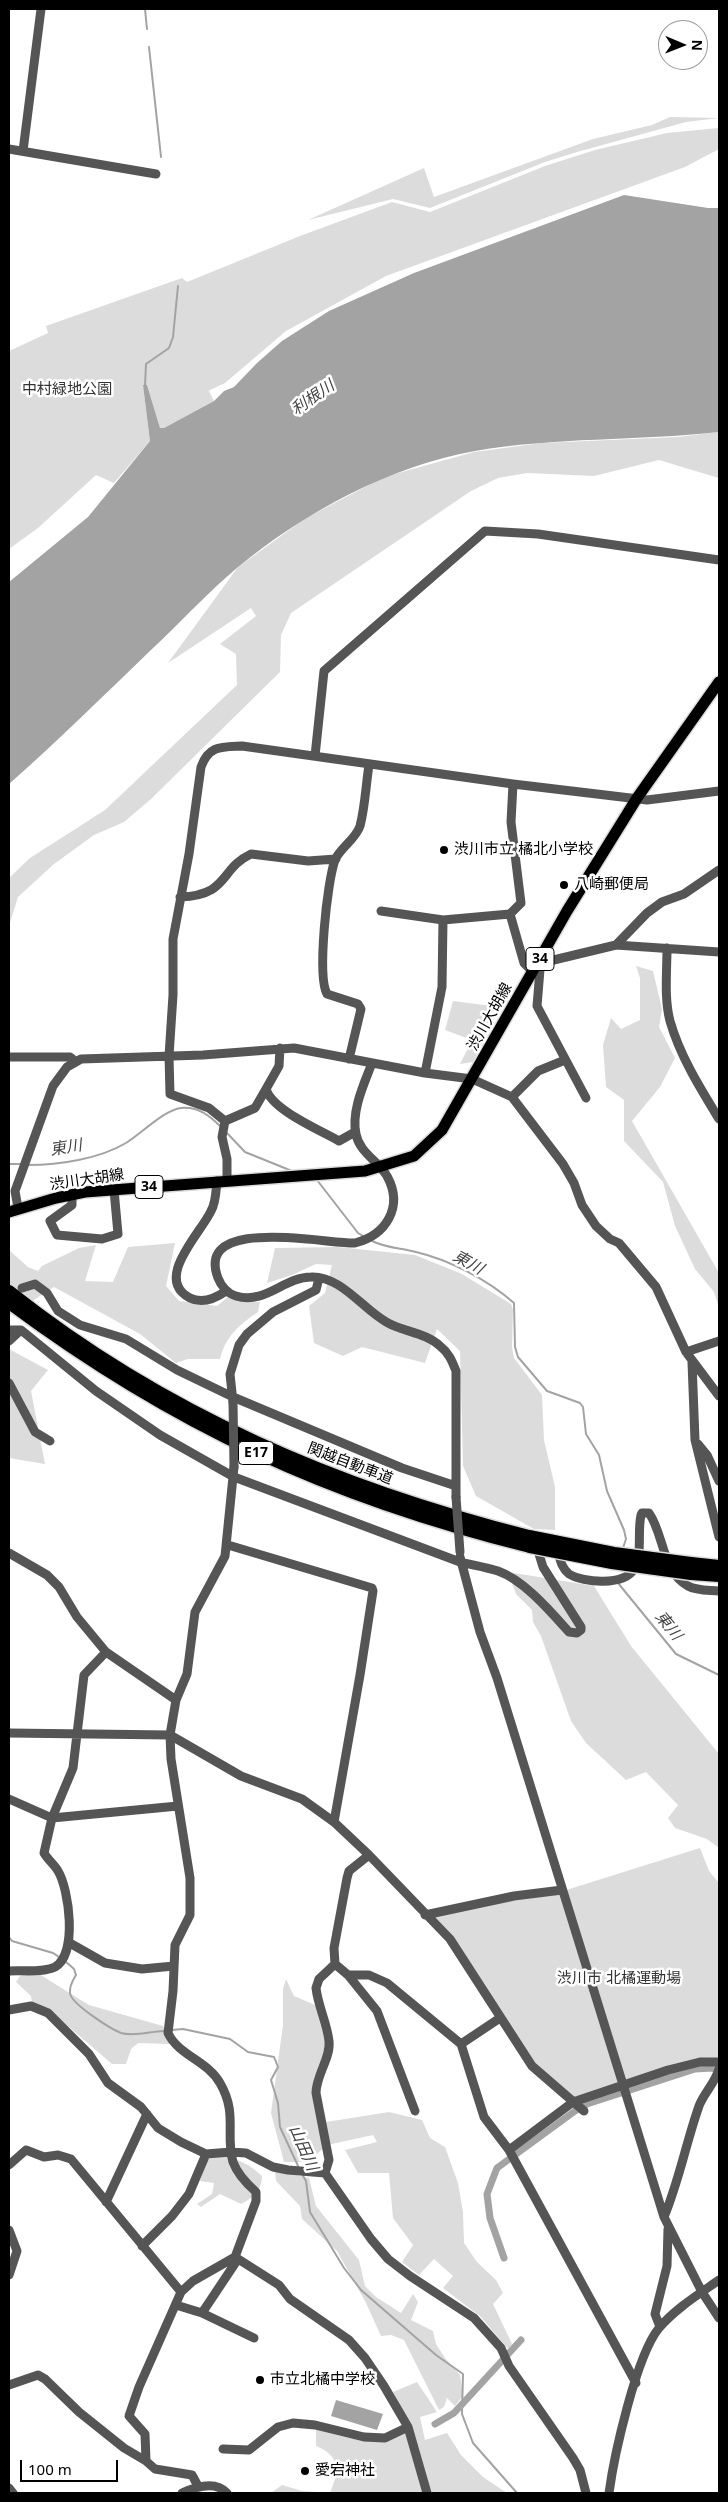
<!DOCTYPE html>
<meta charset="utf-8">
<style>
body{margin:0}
#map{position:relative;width:728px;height:2502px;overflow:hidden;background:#fff;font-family:"Noto Sans",sans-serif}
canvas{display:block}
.frame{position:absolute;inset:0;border:10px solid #000;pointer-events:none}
.north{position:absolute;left:658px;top:20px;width:50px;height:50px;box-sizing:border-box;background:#fff;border:1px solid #999;border-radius:50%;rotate:91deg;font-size:14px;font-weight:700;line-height:20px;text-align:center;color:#000}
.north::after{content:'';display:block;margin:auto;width:18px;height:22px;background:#000;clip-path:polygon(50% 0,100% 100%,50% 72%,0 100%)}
.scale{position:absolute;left:20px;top:2460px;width:98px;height:22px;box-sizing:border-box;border:2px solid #000;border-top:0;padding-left:6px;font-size:15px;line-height:18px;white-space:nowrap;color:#000;-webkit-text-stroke:4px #fff;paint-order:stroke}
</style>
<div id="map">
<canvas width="728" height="2502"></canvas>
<div class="frame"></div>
<div class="north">N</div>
<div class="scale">100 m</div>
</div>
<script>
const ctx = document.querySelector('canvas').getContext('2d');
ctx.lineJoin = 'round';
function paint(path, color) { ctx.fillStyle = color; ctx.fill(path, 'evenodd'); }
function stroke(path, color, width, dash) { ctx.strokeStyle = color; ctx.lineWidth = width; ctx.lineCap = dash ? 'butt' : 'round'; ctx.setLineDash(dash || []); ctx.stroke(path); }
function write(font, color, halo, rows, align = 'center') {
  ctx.font = font + ' "Noto Sans","Noto Sans JP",sans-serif'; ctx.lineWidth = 5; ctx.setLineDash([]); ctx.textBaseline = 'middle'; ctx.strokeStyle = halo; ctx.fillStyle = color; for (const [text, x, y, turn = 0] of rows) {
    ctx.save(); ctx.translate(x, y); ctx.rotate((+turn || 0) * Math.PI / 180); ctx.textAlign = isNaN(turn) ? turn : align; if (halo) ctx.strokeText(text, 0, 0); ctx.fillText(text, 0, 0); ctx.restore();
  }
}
paint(new Path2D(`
 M 670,117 L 719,118 L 686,122 L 577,152 L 545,162 L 430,208 L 393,199 L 308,220 L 424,168 L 434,197 L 593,139 L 652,125 Z
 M 719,128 L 719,149 L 685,167 L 386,276 L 286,331 L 225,383 L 210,390 L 209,391 L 214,401 L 164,428 L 160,428 L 147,385 L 143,385 L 150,441 L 114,483 L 96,475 L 38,528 L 9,549 L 9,351 L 48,333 L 46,326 L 182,278 L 187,282 L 300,236 L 392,202 L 430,212 L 545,166 L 595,150 L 667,133 Z
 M 719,432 L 719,478 L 659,460 L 594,476 L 527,473 L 498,478 L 471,491 L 291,613 L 281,635 L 280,672 L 151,799 L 124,822 L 94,835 L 54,864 L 18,897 L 9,926 L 9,878 L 30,858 L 105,810 L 237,685 L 236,654 L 220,644 L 256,616 L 251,608 L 168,663 L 238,567 L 306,518 L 384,477 L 474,452 L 542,443 L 677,437 Z
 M 636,966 L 653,971 L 662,1009 L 659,1027 L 675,1058 L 660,1087 L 632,1121 L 719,1273 L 719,1308 L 714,1292 L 695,1269 L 675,1226 L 663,1182 L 624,1141 L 624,1100 L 606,1087 L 603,1045 L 611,1018 L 621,1029 L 640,1020 L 640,978 Z
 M 453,1001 L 500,1007 L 473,1062 L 460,1064 L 472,1040 L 445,1030 Z
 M 175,1243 L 166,1286 L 179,1301 L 217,1306 L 228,1297 L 243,1302 L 260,1302 L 258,1312 C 240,1324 225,1337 220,1359 L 188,1359 L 176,1363 L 140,1334 L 54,1287 L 9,1316 L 9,1250 L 28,1267 L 38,1271 L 42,1266 L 79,1248 L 96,1245 L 85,1281 L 113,1282 L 128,1247 Z
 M 338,1247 L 415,1255 L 462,1274 L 511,1304 L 513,1310 L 512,1347 L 514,1358 L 542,1395 L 544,1440 L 555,1487 L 555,1530 L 534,1529 L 476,1496 L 463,1466 L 460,1351 L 437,1329 L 425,1363 L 362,1347 L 343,1356 L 314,1343 L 309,1306 L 325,1293 L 332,1265 L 316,1264 L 292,1275 L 267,1283 L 275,1248 Z
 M 9,1349 L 48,1370 L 31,1391 L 45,1464 L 9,1458 Z
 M 508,1572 L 594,1586 L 631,1646 L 719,1754 L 719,1848 L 707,1839 L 675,1828 L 668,1818 L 678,1805 L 646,1772 L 626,1780 L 586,1743 L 571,1721 L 541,1636 L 533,1622 L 532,1610 L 516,1594 Z
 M 700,1848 L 709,1871 L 719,1883 L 719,2058 L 576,2099 L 537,2069 L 430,1916 L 514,1897 L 560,1892 Z
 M 39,1974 L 89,2005 L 163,2026 L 170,2044 L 138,2043 L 131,2049 L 126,2064 L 112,2064 L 47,2008 L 32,2002 L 31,1996 L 16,1982 L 21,1975 Z
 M 286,1979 L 294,1996 L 315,2005 L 327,2039 L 313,2088 L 320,2123 L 389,2112 L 422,2120 L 430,2138 L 445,2147 L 458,2183 L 463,2212 L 464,2243 L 477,2262 L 496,2280 L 503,2293 L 493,2304 L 512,2344 L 508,2349 L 481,2317 L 443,2288 L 453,2276 L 434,2259 L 419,2275 L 402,2262 L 413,2245 L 393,2218 L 389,2173 L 358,2173 L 345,2150 L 377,2142 L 373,2135 L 327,2145 L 308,2162 L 284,2162 L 271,2113 L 283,2025 L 283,1989 Z
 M 222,2156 C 239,2159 249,2164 262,2176 C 262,2190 253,2198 241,2204 L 220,2194 L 201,2207 L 197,2204 L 212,2194 L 214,2183 L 200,2181 L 207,2158 Z
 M 275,2170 L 309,2178 L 316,2206 L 359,2260 L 365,2286 L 376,2297 L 401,2313 L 413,2294 L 418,2302 L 411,2320 L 433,2331 L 436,2344 L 445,2358 L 460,2375 L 463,2396 L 455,2406 L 447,2398 L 444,2407 L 439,2410 L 404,2340 L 391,2335 L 381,2336 L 366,2303 L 337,2251 L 302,2219 L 300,2206 L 276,2181 Z
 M 417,2382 L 437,2412 L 420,2417 L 425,2440 L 447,2433 L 461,2455 L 483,2477 L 507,2493 L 271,2493 L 282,2485 L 302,2491 L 330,2493 C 339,2472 341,2456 316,2446 L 316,2429 C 352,2439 377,2449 411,2429 L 393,2392 Z`), '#dcdcdc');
paint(new Path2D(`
 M 624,195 L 708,208 L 719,208 L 719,432 C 638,441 555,437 475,451 C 388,467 307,511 238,567 C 208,592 180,623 151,650 C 104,695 58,741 9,784 L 9,582 L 88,517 L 150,441 L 143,385 L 147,385 L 160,428 L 164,428 L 214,401 L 224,391 L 234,387 L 257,363 L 282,341 L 329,311 L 414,273 Z
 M 336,2400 L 383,2414 L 377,2430 L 331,2416 Z`), '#a3a3a3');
stroke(new Path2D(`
 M 145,9 L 147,29
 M 149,47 L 161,157
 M 145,385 L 146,364 L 169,348 L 173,337 L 178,286
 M 226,1132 L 245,1152 L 292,1171
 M 9,1164 L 21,1164
 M 28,1165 C 59,1165 99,1159 126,1143 C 141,1134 164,1110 181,1108 C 198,1106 210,1116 221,1127
 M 317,1180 L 358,1233 L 363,1236
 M 372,1241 C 386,1248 400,1248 416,1252 C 450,1260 488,1280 514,1303 L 515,1347 L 518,1357 L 547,1391 L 580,1403 L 583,1407 L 586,1434 L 599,1455 L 607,1491 L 624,1530 L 626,1539 L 623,1548
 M 618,1583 L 676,1654 L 719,1675
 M 9,1937 L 12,1941 L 53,1953 L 59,1957
 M 65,1961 L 74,1969 L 76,1975 C 73,1980 69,1986 70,1993 C 71,2004 111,2029 121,2033 C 134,2037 152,2031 164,2031
 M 172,2030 L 183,2029 L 230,2039 L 248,2052 L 274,2057 L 278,2067 L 271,2080 L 278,2103 L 280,2127 L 299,2168
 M 302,2174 L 306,2181 L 310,2212 L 344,2268 L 361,2290 L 436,2355 L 463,2374 L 462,2414 L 473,2443 L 517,2493`), '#a3a3a3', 2);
stroke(new Path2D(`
 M 504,2258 L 490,2218 L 487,2194 L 497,2168 L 575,2111 L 587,2104 L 695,2069 L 712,2068 L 719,2071
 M 435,2424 L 454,2413 L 521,2340`), '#a3a3a3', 7);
const major = new Path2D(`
 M 9,1212 L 56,1198 L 85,1192 L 365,1171 L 414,1156 L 442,1130 L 567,911 L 637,798 L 719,682`);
const highway = new Path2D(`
 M 9,1291 C 164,1414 339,1488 529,1536
 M 9,1303 C 173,1425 331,1498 530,1547
 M 691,1563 L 719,1566
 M 691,1574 L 719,1576`);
stroke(major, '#dbdbdb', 14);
stroke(highway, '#dbdbdb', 15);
stroke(new Path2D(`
 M 9,149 L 156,174
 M 23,151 L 41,9
 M 315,756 L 324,671 L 485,531 L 538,534 L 719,560
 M 513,784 L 511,822 L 521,903 L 510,914 L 524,963 L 533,972
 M 180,897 C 230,895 219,869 251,854 L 308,861 L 336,859
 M 381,911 L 443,920 L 510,914
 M 616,945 L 719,952
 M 667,948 C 667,972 664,998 670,1021 C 680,1056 700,1088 719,1119
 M 280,1048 L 279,1066 L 266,1089 C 272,1110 320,1130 339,1141 L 355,1132
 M 9,1057 L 70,1057 L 75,1061
 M 349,1059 L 361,1009 L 358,1004 L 327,994 C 317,976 327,882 335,860 C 340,848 356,839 360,826 C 365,807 366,784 369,765
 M 372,1063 C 364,1084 351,1111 356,1134 C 359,1152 378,1161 387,1176 C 404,1207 386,1235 355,1243 C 326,1244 194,1215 218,1278 C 221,1286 228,1294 236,1296 C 265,1305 284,1277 311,1277 C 342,1276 363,1310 388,1323 C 405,1332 426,1333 440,1346 C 449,1353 452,1361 456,1371 L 456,1497
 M 425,1073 L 442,987 L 443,920
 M 512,1097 L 538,1071 L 565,1060
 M 586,1098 L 537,1006 L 540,970 L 537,964 L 616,945 L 647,913 L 662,902 L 684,894 L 719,870
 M 225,1121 L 255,1108 L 266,1089
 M 227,1180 L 227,1159 L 222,1137 L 225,1121 L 209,1108 L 170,1094 L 169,1056 L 173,995 L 173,939 L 189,854 L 201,767 C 209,745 222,747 242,746 L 513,784 L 647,800 L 719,791
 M 217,1181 C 216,1190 216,1203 211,1211 C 201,1233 153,1279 190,1298 C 202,1304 216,1298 226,1291
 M 72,1194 L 72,1205 L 50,1221 L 57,1235 L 102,1239 L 118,1234 L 114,1190
 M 18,1208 L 15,1191 L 53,1086 L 67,1067 L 81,1059 L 203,1055 L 294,1048 L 425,1073 L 472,1079 L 512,1097 L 563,1164 L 574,1183 L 582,1205 L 596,1226 L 610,1239 L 619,1243 L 656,1287 L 686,1352 L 719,1396
 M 22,1288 L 35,1284 L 47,1293 L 58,1311 L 80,1325 L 126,1339 L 177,1370 L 233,1397 L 402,1468 L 456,1486
 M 9,1330 L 21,1330 L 96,1391 L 160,1435 L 234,1477 L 460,1562 C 472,1565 486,1567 498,1571 C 524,1580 551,1612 569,1632 L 577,1633 L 581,1630 L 581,1627 L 543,1567 L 539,1554 L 543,1546
 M 9,1341 L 21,1330
 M 686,1352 L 719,1341
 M 692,1362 L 695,1440 L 719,1537
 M 9,1383 L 35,1432 L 50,1441
 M 233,1402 L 230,1374 L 239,1345 L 247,1334 L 273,1312 L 316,1290 L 319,1278
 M 698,1444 L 707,1455 L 719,1481
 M 228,1545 L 372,1588 L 373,1591 L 360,1675 L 334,1822
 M 557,1549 C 560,1558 561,1568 569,1574 C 584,1583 624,1586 634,1569 C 643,1553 637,1533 641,1515 L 642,1513 L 649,1513 C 664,1534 662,1572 688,1586 C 697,1591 709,1590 719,1591
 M 9,1553 L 47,1575 L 59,1587 L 77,1617 L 106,1652 L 176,1700
 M 460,1557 L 480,1632 L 497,1678 L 664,2217 L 702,2292 L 719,2318
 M 9,1733 L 170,1735 L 241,1776 L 302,1799 L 334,1822 L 369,1855 L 450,1939 L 532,2066 L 584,2111
 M 9,1799 L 52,1818 L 178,1806
 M 425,1915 L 514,1896 L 562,1890
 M 68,1942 L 105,1963 L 142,1969 L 174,1966
 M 335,1964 L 348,1975 L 369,1975 L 387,1983 L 461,2044 L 500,2018
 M 9,1971 C 23,1970 42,1973 55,1967 C 78,1954 69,1889 58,1871 C 54,1864 48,1860 44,1853 L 52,1818 L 73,1768 L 84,1675 L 106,1652
 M 348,1975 L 377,2011 L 415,2111
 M 9,2010 L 31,2006 L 48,2013 L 89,2054 L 108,2083 L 141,2107 L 158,2128 L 181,2142 L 206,2154 L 231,2152 L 246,2153 L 273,2167 L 288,2170 L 325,2173 L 371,2239 L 388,2259 L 410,2276 L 474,2318 L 501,2348 L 509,2366 L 573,2458 L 580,2470 L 586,2493
 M 461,2044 L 484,2117 L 509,2150 L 636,2383
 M 509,2150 L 573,2102 L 668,2070 L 700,2062 L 719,2062
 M 9,2165 L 26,2150 L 44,2157 L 58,2155 L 71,2159 L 181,2292
 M 325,2173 L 329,2160 L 316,2093 C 316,2075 331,2058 329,2041 C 327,2023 318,2006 316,1988 L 319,1979 L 335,1964 L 334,1948 L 347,1878 L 349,1871 L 369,1855
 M 106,2202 L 147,2114
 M 664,2217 C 679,2181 686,2143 699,2106 C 704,2093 715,2083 719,2069
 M 9,2230 L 17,2251 L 9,2275
 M 142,2246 L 172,2216 L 189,2194 L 206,2154
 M 235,2257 L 279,2285 L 290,2299 L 349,2340 L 365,2358 L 384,2386 L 408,2427 L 427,2493
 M 176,2305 L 202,2313 L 254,2338
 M 202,2313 L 238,2259
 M 660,2327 L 655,2314 L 667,2266 L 668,2229
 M 9,2385 L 38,2375 L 45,2379 L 79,2412 L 124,2448 L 146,2461
 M 223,2449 L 249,2450 L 278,2427 L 293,2423 L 315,2425 L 364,2437 L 385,2438 L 408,2427
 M 198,2486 L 192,2475 L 155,2469 L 146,2461 L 145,2434 L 129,2416 L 139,2387 L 181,2292 L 193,2281 L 235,2257 L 256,2201 L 256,2192 C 247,2184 237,2173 233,2162 C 225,2134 238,2114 220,2083 C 208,2061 178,2055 168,2033 L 173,1991 L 175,1945 L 190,1915 L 190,1878 L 171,1759 L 170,1735 L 176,1700 L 187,1674 L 195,1612 L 225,1556 L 234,1467
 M 9,2488 L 13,2493
 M 182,2493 C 195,2487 215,2480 227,2493
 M 609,2493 C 614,2456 636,2356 659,2328 C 675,2309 699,2294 719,2280`), '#555', 9);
stroke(major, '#000', 11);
stroke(highway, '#000', 12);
const highwayBridge = new Path2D(`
 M 529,1536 L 614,1553 L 691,1563
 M 530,1547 L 612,1563 L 691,1574`);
stroke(highwayBridge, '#dbdbdb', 15, []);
stroke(new Path2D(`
 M 233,1402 L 234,1467
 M 456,1497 L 460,1552`), '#555', 9);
stroke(highwayBridge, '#000', 12);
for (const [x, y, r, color] of [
 [444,850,5,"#000"],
 [564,885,5,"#000"],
 [260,2380,5,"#000"],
 [305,2471,5,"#000"]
]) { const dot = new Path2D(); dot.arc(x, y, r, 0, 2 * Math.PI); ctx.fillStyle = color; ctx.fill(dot); stroke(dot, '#fff', 2); }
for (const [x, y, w] of [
 [540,959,28],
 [149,1187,28],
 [256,1453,35]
]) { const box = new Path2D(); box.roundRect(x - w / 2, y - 11.5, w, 23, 4); ctx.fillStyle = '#fff'; ctx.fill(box); stroke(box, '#000', 1); }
write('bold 14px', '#000', null, [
 ["34",540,959],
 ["34",149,1187],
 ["E17",256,1453]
]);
write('15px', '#333', '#fff', [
 ["中村緑地公園",67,390],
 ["渋川市 北橘運動場",619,1979]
]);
write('15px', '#000', '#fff', [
 ["渋川市立 橘北小学校",454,850],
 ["八崎郵便局",574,885],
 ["市立北橘中学校",270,2380],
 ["愛宕神社",315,2471]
], 'left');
write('15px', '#000', '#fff', [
 ["渋川大胡線",490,1017,-61],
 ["渋川大胡線",87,1180,-8],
 ["関越自動車道",350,1464,21]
]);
write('italic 16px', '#444', '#fff', [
 ["利根川",313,398,-35],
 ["東川",66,1148,-9],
 ["東川",468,1263,29],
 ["東川",668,1626,51],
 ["山田川",303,2148,66]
]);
</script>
